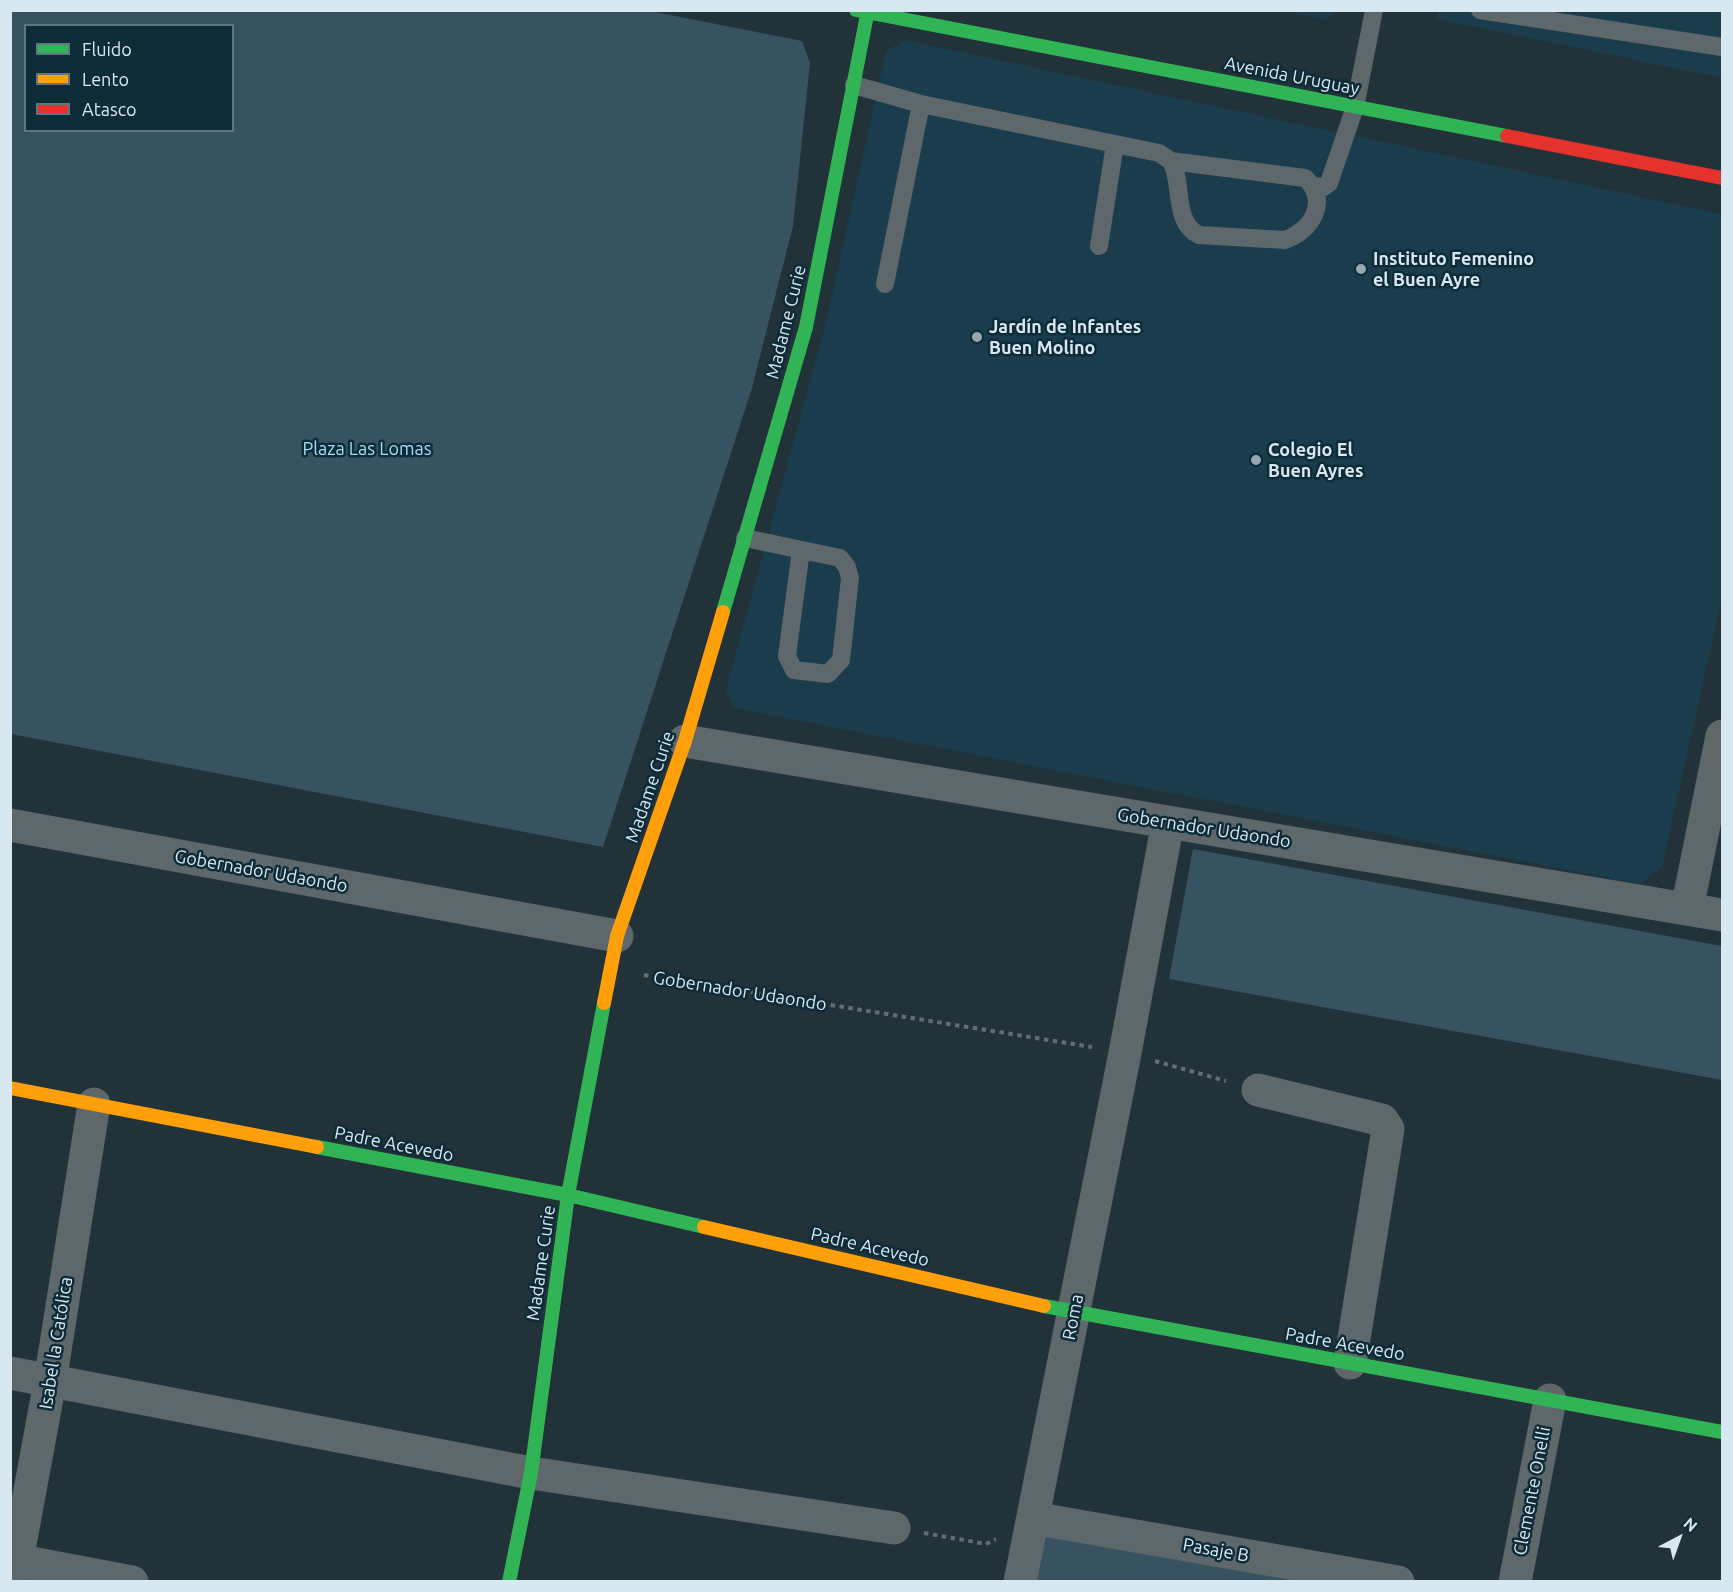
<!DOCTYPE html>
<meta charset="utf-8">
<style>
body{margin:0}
#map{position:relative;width:1733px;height:1592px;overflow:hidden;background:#223239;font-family:Ubuntu,sans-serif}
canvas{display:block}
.frame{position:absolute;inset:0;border:12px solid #d8e8f1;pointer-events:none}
.legend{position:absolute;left:24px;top:24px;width:210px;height:108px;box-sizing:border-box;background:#0e2b38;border:2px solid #5f7782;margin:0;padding:8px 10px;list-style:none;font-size:18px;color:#d8e8f1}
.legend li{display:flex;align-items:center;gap:12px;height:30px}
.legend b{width:30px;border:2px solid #5f7782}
.north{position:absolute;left:1649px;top:1508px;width:60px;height:60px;-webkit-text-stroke:4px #0e2b38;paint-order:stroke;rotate:41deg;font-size:16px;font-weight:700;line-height:24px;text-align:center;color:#d8e8f1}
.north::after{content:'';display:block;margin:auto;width:21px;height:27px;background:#d8e8f1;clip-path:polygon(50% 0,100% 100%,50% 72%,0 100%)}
</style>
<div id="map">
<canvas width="1733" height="1592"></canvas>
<div class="frame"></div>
<ul class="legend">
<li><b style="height:8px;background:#30b455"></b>Fluido</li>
<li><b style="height:8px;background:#ff9f0a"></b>Lento</li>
<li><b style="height:8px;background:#e5322d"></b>Atasco</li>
</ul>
<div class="north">N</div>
</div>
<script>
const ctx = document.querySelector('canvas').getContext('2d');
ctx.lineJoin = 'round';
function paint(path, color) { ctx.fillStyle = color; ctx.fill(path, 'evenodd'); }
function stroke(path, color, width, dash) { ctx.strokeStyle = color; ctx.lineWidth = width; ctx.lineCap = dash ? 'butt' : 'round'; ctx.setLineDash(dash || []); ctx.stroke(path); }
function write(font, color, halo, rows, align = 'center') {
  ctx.font = font + ' Ubuntu,sans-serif'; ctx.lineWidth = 5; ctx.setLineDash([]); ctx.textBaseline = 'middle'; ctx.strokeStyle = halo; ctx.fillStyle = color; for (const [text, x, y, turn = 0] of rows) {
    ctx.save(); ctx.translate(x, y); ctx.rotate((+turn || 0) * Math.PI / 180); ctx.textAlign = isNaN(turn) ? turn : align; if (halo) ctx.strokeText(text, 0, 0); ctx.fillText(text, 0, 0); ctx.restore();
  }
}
paint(new Path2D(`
 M 1438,10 L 1722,11 L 1722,78 L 1437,19 Z
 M 1283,11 L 1336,11 L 1325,20 Z
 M 905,40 L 1722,214 L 1722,598 L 1662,867 L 1640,884 L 734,708 L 726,690 L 826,322 L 886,51 Z`), '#1a3c4c');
paint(new Path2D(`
 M 650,11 L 802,41 L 810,63 L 793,226 L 752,388 L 603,847 L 11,734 L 11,11 ZM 26,26 L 232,26 L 232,130 L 26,130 Z
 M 1193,849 L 1722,946 L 1722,1080 L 1169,979 Z
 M 1033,1518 L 1398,1582 L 1020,1582 Z`), '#375361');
stroke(new Path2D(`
 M 644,975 L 1092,1047
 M 1155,1061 L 1226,1081
 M 924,1533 L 986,1544 L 996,1539`), '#646e71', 4, [4.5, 4.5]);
stroke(new Path2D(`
 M 1480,10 L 1722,47
 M 854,85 L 921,104 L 1159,153 L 1171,161 L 1305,178 C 1330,200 1312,231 1285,240 L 1199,235 C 1172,221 1184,185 1171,161
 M 1314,186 L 1324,187 L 1329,183 L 1355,107 L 1374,10
 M 1099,246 L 1115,144
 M 885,284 L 921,104
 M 745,538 L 840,558 L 847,567 L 850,578 L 841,660 L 828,674 L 794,670 L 787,656 L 801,550`), '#5e686b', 18);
stroke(new Path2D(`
 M 685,741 L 1722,915
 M 10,825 L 617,936
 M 1687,909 L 1722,736
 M 1258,1090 L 1382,1120 L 1388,1129 L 1350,1363
 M 10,1373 L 531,1473 L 894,1528
 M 1033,1518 L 1398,1582
 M 10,1559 L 132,1582
 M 13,1582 L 50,1382 L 94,1104
 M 1020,1582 L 1125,1053 L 1168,822
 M 1515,1582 L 1550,1400`), '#5e686b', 33);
stroke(new Path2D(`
 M 856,10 L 1507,136
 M 723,612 L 806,327 L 868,10
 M 317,1147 L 568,1195 L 704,1227
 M 1044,1306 L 1722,1432
 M 509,1582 L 531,1473 L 568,1195 L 604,1003`), '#30b455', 14);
stroke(new Path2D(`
 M 604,1003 L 617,936 L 685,741 L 723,612
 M 10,1088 L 317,1147
 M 704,1227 L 1044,1306`), '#ff9f0a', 14);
stroke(new Path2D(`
 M 1507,136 L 1722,178`), '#e5322d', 14);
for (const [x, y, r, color] of [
 [1361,269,6,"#98a8b1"],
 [977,337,6,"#98a8b1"],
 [1256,460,6,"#98a8b1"]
]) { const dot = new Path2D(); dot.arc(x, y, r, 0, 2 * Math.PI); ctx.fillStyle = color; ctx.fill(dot); stroke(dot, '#0e2b38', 2); }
write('18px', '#d8e8f1', '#0e2b38', [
 ["Avenida Uruguay",1292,76,11],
 ["Madame Curie",786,322,-76],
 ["Madame Curie",650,787,-71],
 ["Gobernador Udaondo",1204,828,9],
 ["Gobernador Udaondo",261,871,10],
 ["Gobernador Udaondo",740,991,9],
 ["Padre Acevedo",394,1144,11],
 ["Padre Acevedo",870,1247,13],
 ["Madame Curie",541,1263,-82],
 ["Roma",1073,1317,-79],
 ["Isabel la Católica",56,1343,-81],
 ["Padre Acevedo",1345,1344,10],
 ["Clemente Onelli",1532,1491,-79],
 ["Pasaje B",1216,1550,10]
]);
write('bold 18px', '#d8e8f1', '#0e2b38', [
 ["Instituto Femenino",1373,259],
 ["el Buen Ayre",1373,280],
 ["Jardín de Infantes",989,327],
 ["Buen Molino",989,348],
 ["Colegio El",1268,450],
 ["Buen Ayres",1268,471]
], 'left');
write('18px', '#a7defa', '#0e2b38', [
 ["Plaza Las Lomas",367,449]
]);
</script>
